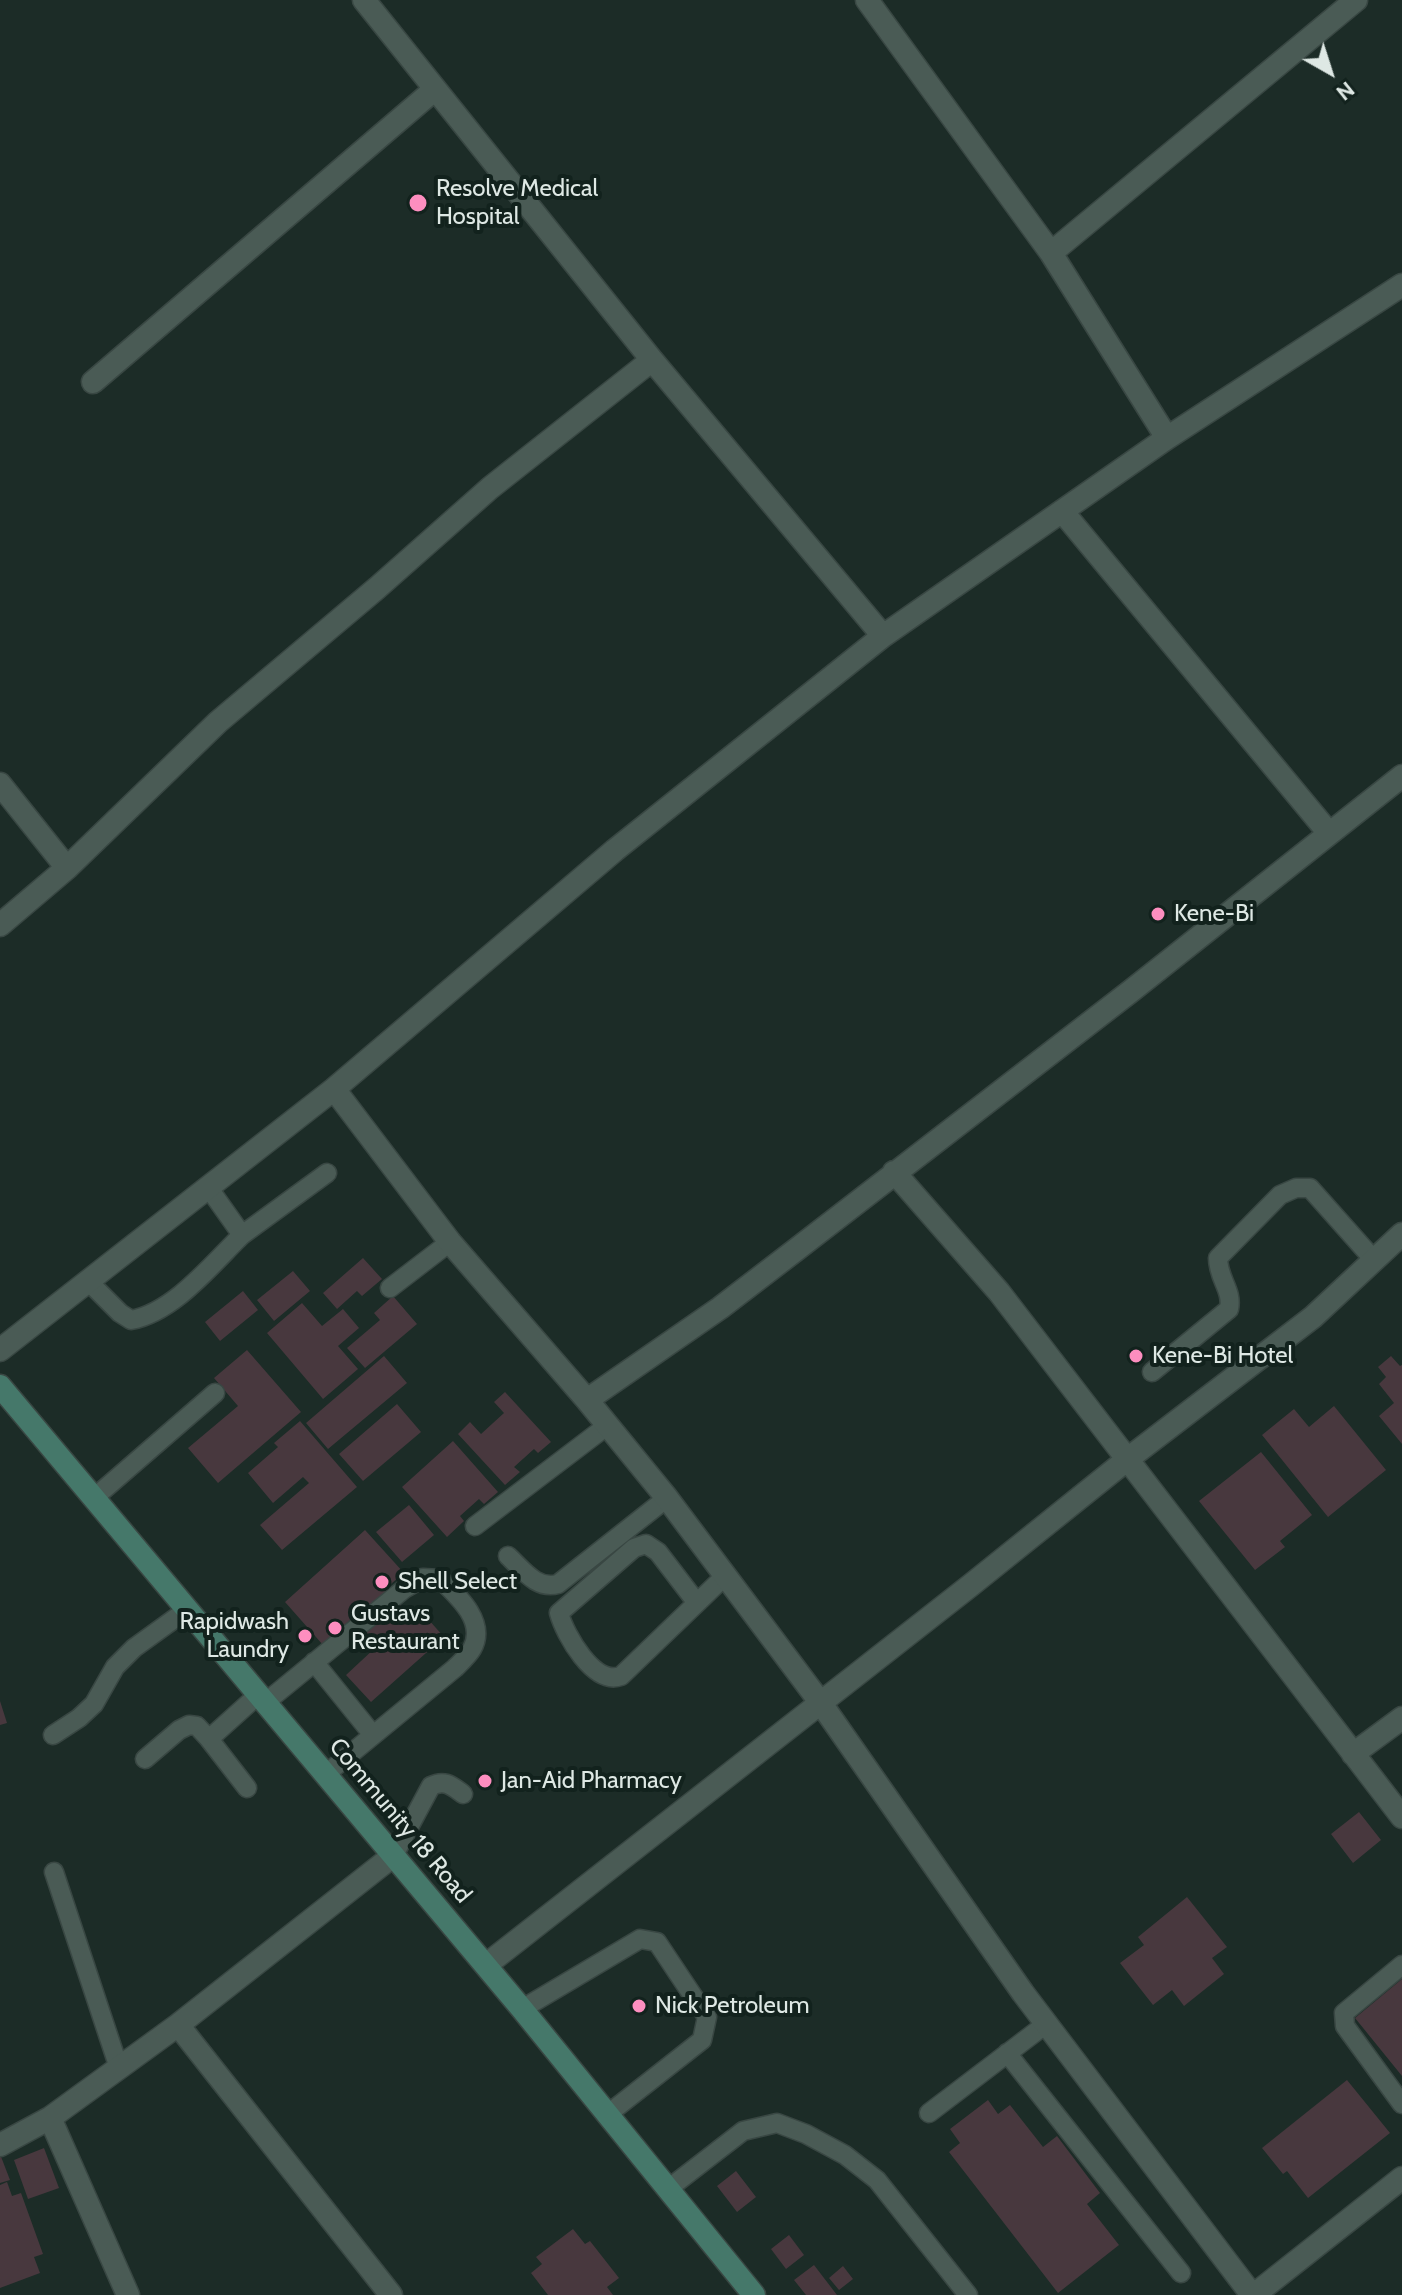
<!DOCTYPE html>
<style>
body{margin:0}
#map{position:relative;width:1402px;height:2295px;overflow:hidden;background:#1c2c27;font-family:Cabin,sans-serif}
canvas{display:block}
.north{position:absolute;left:1290px;top:32px;width:80px;height:80px;-webkit-text-stroke:6px #12221d;paint-order:stroke;rotate:141deg;font-size:22px;font-weight:700;line-height:32px;text-align:center;color:#dee8e4}
.north::after{content:'';display:block;margin:auto;width:28px;height:36px;background:#dee8e4;clip-path:polygon(50% 0,100% 100%,50% 72%,0 100%)}
</style>
<div id="map">
<canvas width="1402" height="2295"></canvas>
<div class="north">N</div>
</div>
<script>
const ctx = document.querySelector('canvas').getContext('2d');
ctx.lineJoin = 'round';
function paint(path, color) { ctx.fillStyle = color; ctx.fill(path, 'evenodd'); }
function stroke(path, color, width, dash) { ctx.strokeStyle = color; ctx.lineWidth = width; ctx.lineCap = dash ? 'butt' : 'round'; ctx.setLineDash(dash || []); ctx.stroke(path); }
function write(font, color, halo, rows, align = 'center') {
  ctx.font = font + ' Cabin,sans-serif'; ctx.lineWidth = 8; ctx.setLineDash([]); ctx.textBaseline = 'middle'; ctx.strokeStyle = halo; ctx.fillStyle = color; for (const [text, x, y, turn = 0] of rows) {
    ctx.save(); ctx.translate(x, y); ctx.rotate((+turn || 0) * Math.PI / 180); ctx.textAlign = isNaN(turn) ? turn : align; if (halo) ctx.strokeText(text, 0, 0); ctx.fillText(text, 0, 0); ctx.restore();
  }
}
paint(new Path2D(`
 M 363,1258 L 382,1279 L 362,1296 L 357,1291 L 337,1309 L 323,1293 Z
 M 293,1271 L 310,1291 L 274,1321 L 257,1300 Z
 M 243,1291 L 258,1310 L 220,1341 L 205,1322 Z
 M 393,1296 L 417,1324 L 365,1368 L 347,1348 L 380,1320 L 374,1313 Z
 M 302,1303 L 322,1326 L 343,1309 L 359,1328 L 338,1346 L 358,1369 L 323,1399 L 267,1333 Z
 M 247,1350 L 301,1412 L 218,1483 L 188,1448 L 238,1406 L 214,1378 Z
 M 384,1356 L 407,1383 L 328,1449 L 306,1423 Z
 M 1391,1356 L 1400,1366 L 1402,1365 L 1402,1444 L 1379,1416 L 1394,1403 L 1379,1384 L 1386,1377 L 1378,1367 Z
 M 505,1392 L 551,1442 L 538,1453 L 534,1449 L 514,1467 L 520,1472 L 505,1485 L 458,1434 L 470,1422 L 481,1434 L 504,1413 L 494,1402 Z
 M 397,1404 L 421,1432 L 363,1481 L 339,1454 Z
 M 1334,1406 L 1386,1470 L 1328,1517 L 1262,1435 L 1294,1409 L 1309,1427 Z
 M 300,1421 L 357,1487 L 282,1550 L 260,1525 L 309,1483 L 303,1477 L 273,1503 L 248,1473 L 278,1447 L 274,1443 Z
 M 453,1441 L 498,1492 L 484,1504 L 479,1499 L 460,1516 L 464,1521 L 447,1537 L 402,1487 Z
 M 1261,1452 L 1312,1515 L 1280,1541 L 1285,1547 L 1255,1570 L 1199,1501 Z
 M 409,1505 L 434,1535 L 402,1562 L 376,1532 Z
 M 365,1530 L 404,1573 L 386,1588 L 412,1618 L 420,1610 L 444,1637 L 371,1702 L 346,1675 L 375,1648 L 350,1620 L 323,1645 L 285,1602 Z
 M 0,1701 L 7,1723 L 0,1725 Z
 M 1359,1812 L 1381,1840 L 1353,1863 L 1331,1834 Z
 M 1187,1897 L 1227,1947 L 1212,1958 L 1224,1974 L 1184,2006 L 1172,1990 L 1153,2005 L 1120,1963 L 1144,1945 L 1138,1937 Z
 M 1402,1979 L 1402,2076 L 1355,2018 Z
 M 1347,2080 L 1390,2133 L 1308,2198 L 1287,2171 L 1283,2174 L 1262,2148 Z
 M 988,2100 L 998,2114 L 1010,2105 L 1043,2147 L 1057,2136 L 1100,2193 L 1087,2204 L 1119,2245 L 1058,2293 L 949,2152 L 960,2143 L 950,2129 Z
 M 44,2148 L 59,2188 L 28,2199 L 14,2160 Z
 M 0,2154 L 10,2180 L 0,2183 Z
 M 736,2171 L 756,2197 L 737,2212 L 717,2186 Z
 M 7,2182 L 12,2196 L 21,2193 L 43,2254 L 34,2257 L 40,2273 L 0,2288 L 0,2185 Z
 M 573,2229 L 585,2244 L 590,2241 L 619,2278 L 607,2287 L 613,2295 L 548,2295 L 531,2273 L 542,2264 L 536,2257 Z
 M 789,2235 L 804,2255 L 786,2269 L 771,2249 Z
 M 814,2265 L 837,2295 L 806,2295 L 794,2280 Z
 M 843,2266 L 853,2279 L 839,2290 L 829,2278 Z`), '#48383e');
const service = new Path2D(`
 M 208,1187 L 242,1235 L 327,1173
 M 87,1280 L 120,1313 L 131,1320 C 174,1312 211,1265 242,1235
 M 390,1288 L 450,1242
 M 1152,1372 L 1229,1309 C 1233,1290 1218,1279 1218,1258 L 1280,1195 L 1296,1188 L 1310,1188 L 1374,1260
 M 94,1498 L 215,1393
 M 475,1526 L 608,1425
 M 508,1556 C 523,1570 537,1590 558,1584 L 667,1498
 M 697,1603 L 658,1552 L 646,1544 L 634,1548 L 559,1613 C 565,1635 594,1686 621,1676 L 725,1576
 M 314,1662 L 373,1735
 M 266,1702 L 404,1589 L 423,1578 L 440,1579 C 458,1596 487,1622 472,1649 C 468,1656 460,1663 455,1668 L 326,1774
 M 53,1735 L 79,1718 L 94,1704 L 115,1667 L 134,1648 L 188,1609
 M 145,1759 L 179,1730 L 189,1725 L 197,1726 L 209,1739
 M 247,1788 L 209,1739 L 259,1694
 M 394,1855 L 431,1786 C 445,1779 452,1786 463,1794
 M 54,1872 L 119,2068
 M 1402,1965 L 1344,2013 L 1345,2026 L 1402,2104
 M 522,2009 L 640,1939 L 657,1942 L 707,2017 L 702,2040 L 608,2114
 M 1007,2053 L 1181,2273
 M 929,2113 L 1046,2024
 M 668,2189 L 743,2131 L 777,2123 L 806,2134 L 845,2155 L 877,2180 L 968,2295`);
const minor = new Path2D(`
 M 364,0 L 652,360 L 883,636
 M 867,0 L 1051,253 L 1167,438
 M 1051,253 L 1356,0
 M 93,382 L 434,90
 M 1062,511 L 1328,832
 M 0,784 L 67,868
 M 0,925 L 67,868 L 218,722 L 377,588 L 490,488 L 652,360
 M 334,1089 L 450,1242 L 587,1400 L 667,1498 L 820,1702 L 1023,1993 L 1252,2295
 M 894,1172 L 999,1292 L 1402,1817
 M 0,1350 L 334,1089 L 615,850 L 883,636 L 1167,438 L 1402,285
 M 587,1400 L 720,1308 L 797,1249 L 1131,991 L 1402,776
 M 1353,1754 L 1402,1718
 M 486,1965 L 971,1585 L 1129,1458 L 1313,1317 L 1402,1234
 M 178,2025 L 391,2295
 M 50,2118 L 128,2295
 M 0,2145 L 50,2118 L 178,2025 L 394,1855
 M 1254,2295 L 1402,2178`);
const secondary = new Path2D(`
 M 0,1386 L 522,2009 L 754,2295`);
stroke(service, '#394743', 21);
stroke(minor, '#394743', 25);
stroke(secondary, '#394743', 25);
stroke(service, '#4a5b55', 18);
stroke(minor, '#4a5b55', 22);
stroke(secondary, '#45786a', 22);
for (const [x, y, r, color] of [
 [418,203,10,"#fd8ebf"],
 [1158,914,8,"#fd8ebf"],
 [1136,1356,8,"#fd8ebf"],
 [382,1582,8,"#fd8ebf"],
 [335,1628,8,"#fd8ebf"],
 [305,1636,8,"#fd8ebf"],
 [485,1781,8,"#fd8ebf"],
 [639,2006,8,"#fd8ebf"]
]) { const dot = new Path2D(); dot.arc(x, y, r, 0, 2 * Math.PI); ctx.fillStyle = color; ctx.fill(dot); stroke(dot, '#12221d', 3); }
write('24px', '#dee8e4', '#12221d', [
 ["Resolve Medical",436,189],
 ["Hospital",436,217],
 ["Kene-Bi",1174,914],
 ["Kene-Bi Hotel",1152,1356],
 ["Shell Select",398,1582],
 ["Gustavs",351,1614],
 ["Restaurant",351,1642],
 ["Rapidwash",289,1622,"right"],
 ["Laundry",289,1650,"right"],
 ["Jan-Aid Pharmacy",501,1781],
 ["Nick Petroleum",655,2006]
], 'left');
write('24px', '#dee8e4', '#12221d', [
 ["Community 18 Road",400,1821,50]
]);
</script>
